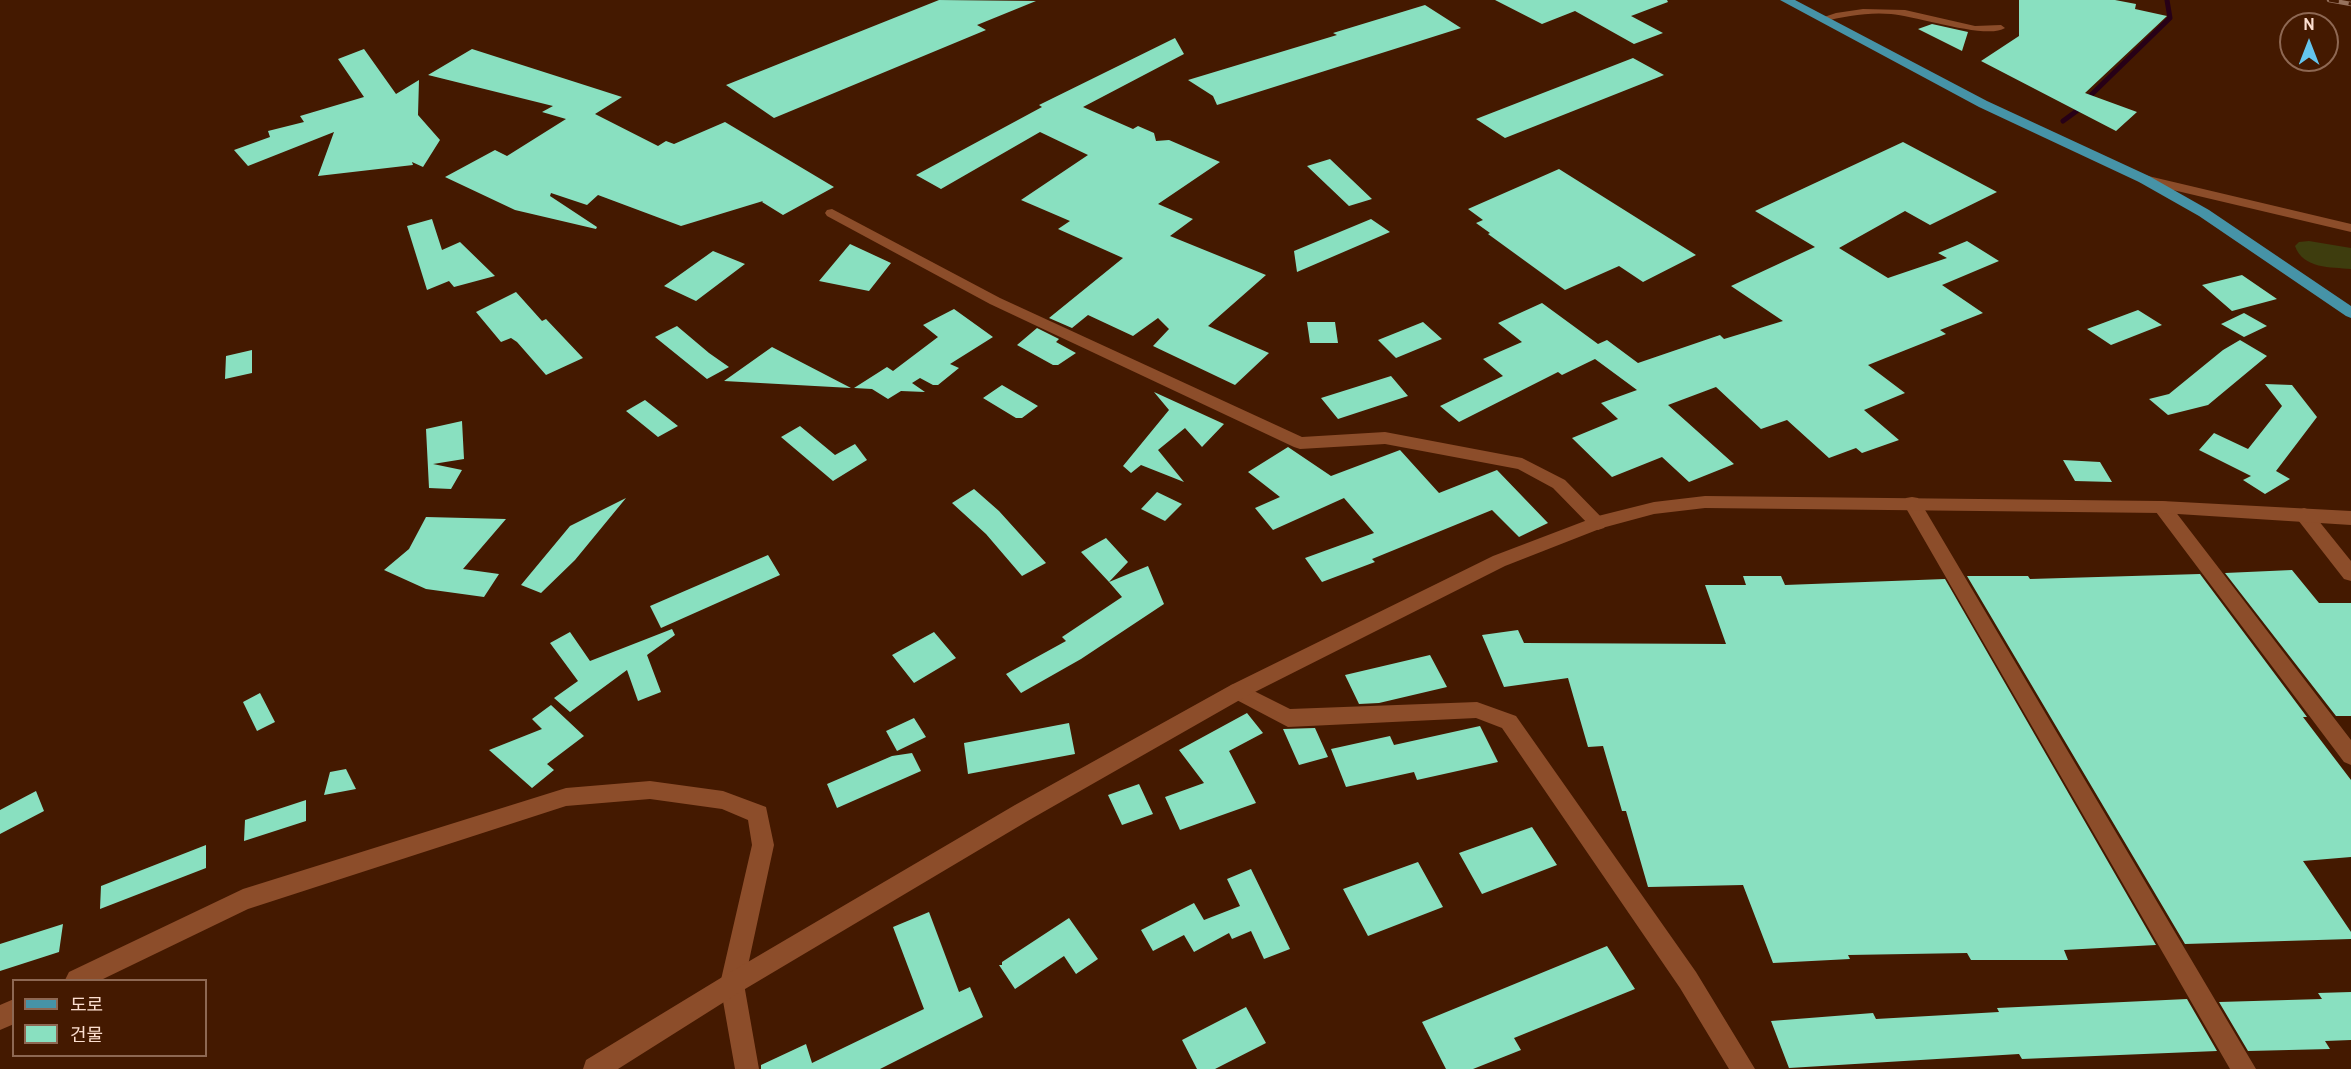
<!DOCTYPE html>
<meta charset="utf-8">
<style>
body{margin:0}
#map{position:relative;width:2351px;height:1069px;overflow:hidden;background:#441900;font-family:Overpass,"Noto Sans KR",sans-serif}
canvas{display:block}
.legend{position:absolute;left:12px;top:979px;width:195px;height:78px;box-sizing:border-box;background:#441900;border:2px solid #8e6853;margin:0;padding:8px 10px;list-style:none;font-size:18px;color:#fcdecf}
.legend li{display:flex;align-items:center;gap:12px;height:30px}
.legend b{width:30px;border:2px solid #8e6853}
.north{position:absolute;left:2279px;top:12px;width:60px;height:60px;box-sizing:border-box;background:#441900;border:2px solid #8e6853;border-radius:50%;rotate:0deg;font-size:16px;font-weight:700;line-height:24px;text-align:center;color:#fcdecf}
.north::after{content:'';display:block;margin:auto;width:21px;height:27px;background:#64c5ee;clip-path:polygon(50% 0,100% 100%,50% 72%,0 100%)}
</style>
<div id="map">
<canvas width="2351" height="1069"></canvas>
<ul class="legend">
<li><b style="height:8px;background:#4693a7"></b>도로</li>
<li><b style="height:16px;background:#89e0c0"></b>건물</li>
</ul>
<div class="north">N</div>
</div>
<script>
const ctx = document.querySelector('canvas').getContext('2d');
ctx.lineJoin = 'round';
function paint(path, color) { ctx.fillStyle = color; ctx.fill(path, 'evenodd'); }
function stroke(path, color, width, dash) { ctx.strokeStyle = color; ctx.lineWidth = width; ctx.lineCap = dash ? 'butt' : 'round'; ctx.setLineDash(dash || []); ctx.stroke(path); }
paint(new Path2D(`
 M 2309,241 L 2351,248 L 2351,269 C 2331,267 2303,269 2295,246 L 2299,242 Z`), '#3e3d0e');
stroke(new Path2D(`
 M 2063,121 L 2089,102 L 2090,96 L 2170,18 L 2167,0`), '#270017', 5);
paint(new Path2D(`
 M 939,0 L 1036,1 L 977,25 L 986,30 L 774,118 L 726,85 Z
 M 1495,0 L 1667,0 L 1668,2 L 1631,16 L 1663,33 L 1634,44 L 1575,11 L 1542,24 Z
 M 2019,0 L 2115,0 L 2136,4 L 2135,9 L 2167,16 L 2085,93 L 2137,112 L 2116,131 L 1981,61 L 2019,36 Z
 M 1425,5 L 1461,28 L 1217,105 L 1213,96 L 1188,80 L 1337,35 L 1333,33 Z
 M 1932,24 L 1968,32 L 1962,51 L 1918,29 Z
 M 1175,38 L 1184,54 L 1083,107 L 1133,129 L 1138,126 L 1154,133 L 1156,141 L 1169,140 L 1220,162 L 1158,204 L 1193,219 L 1170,236 L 1266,275 L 1208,326 L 1269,353 L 1235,385 L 1153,346 L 1169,329 L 1158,318 L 1133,336 L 1088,315 L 1072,328 L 1049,318 L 1123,258 L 1058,229 L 1070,221 L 1021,200 L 1088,155 L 1040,132 L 941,189 L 916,175 L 1042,107 L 1039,105 Z
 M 364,49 L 396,94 L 419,80 L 418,115 L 440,140 L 423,167 L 412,162 L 413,165 L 318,176 L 334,132 L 248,166 L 234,150 L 270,137 L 268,131 L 304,122 L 300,116 L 364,97 L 338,59 Z
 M 472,49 L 622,97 L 595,114 L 658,146 L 666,141 L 674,144 L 725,122 L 834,187 L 783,215 L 762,202 L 763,201 L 681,226 L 598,195 L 587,205 L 551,193 L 550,196 L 597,227 L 596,229 L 515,210 L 445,177 L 495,150 L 507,156 L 566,119 L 542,112 L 553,106 L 428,75 Z
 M 1633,58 L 1664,75 L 1505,138 L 1476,119 Z
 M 1903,142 L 1997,192 L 1930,225 L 1905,211 L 1839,248 L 1888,278 L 1947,258 L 1938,253 L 1967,241 L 1999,261 L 1942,285 L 1983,313 L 1940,330 L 1946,334 L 1868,365 L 1905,393 L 1864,410 L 1899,440 L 1862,453 L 1856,448 L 1829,458 L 1787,420 L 1761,429 L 1716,387 L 1668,405 L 1734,464 L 1689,482 L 1662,457 L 1612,477 L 1572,438 L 1618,419 L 1601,403 L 1637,390 L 1595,359 L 1562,375 L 1558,372 L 1459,422 L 1440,406 L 1503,376 L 1483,359 L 1522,342 L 1498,323 L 1542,303 L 1598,344 L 1607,340 L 1638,363 L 1720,335 L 1724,339 L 1783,321 L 1731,286 L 1815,247 L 1755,211 Z
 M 1330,159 L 1372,199 L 1349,206 L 1307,166 Z
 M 1559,169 L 1696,255 L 1643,282 L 1619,266 L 1565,290 L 1488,234 L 1490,233 L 1476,223 L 1483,220 L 1468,209 Z
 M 432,219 L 442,250 L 460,242 L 495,276 L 454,287 L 449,281 L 427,290 L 407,226 Z
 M 1371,219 L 1390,232 L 1297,272 L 1294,251 Z
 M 850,244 L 891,263 L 869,291 L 819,281 Z
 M 713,251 L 745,264 L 696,301 L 664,286 Z
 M 2242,275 L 2277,299 L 2232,311 L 2202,285 Z
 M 516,292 L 542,321 L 546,319 L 583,358 L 546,375 L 517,342 L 511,338 L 501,342 L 476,312 Z
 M 954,309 L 993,337 L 950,364 L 959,368 L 938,385 L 933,385 L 920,378 L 912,383 L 925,392 L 901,391 L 888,399 L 872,389 L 854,388 L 887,367 L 893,371 L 938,337 L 923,325 Z
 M 2138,310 L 2162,325 L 2111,345 L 2087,329 Z
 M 2244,313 L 2267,326 L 2244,337 L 2221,324 Z
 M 1307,322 L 1335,322 L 1338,343 L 1310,343 Z
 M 1423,322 L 1442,339 L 1396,358 L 1378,340 Z
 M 677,326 L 709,353 L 729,367 L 707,379 L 655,337 Z
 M 1037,328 L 1059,339 L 1056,342 L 1076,353 L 1058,365 L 1053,365 L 1017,345 Z
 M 2240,340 L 2267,356 L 2208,405 L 2168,415 L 2149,399 L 2169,394 L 2223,350 Z
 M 772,347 L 851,388 L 724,381 Z
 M 252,350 L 252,373 L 225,379 L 226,356 Z
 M 1391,376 L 1408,396 L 1338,419 L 1321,398 Z
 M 2265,384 L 2292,385 L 2317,417 L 2276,471 L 2290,479 L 2265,494 L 2243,480 L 2251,476 L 2199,450 L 2214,433 L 2248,449 L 2282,406 Z
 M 1002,385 L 1038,406 L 1022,418 L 1016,418 L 983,398 Z
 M 1154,392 L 1224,424 L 1202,447 L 1185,428 L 1158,450 L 1184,482 L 1141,465 L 1131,473 L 1123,466 L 1169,410 Z
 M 645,400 L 678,426 L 658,437 L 626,411 Z
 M 462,421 L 464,459 L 433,464 L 462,470 L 451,489 L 429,488 L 426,429 Z
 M 800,426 L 835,455 L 855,444 L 867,460 L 833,481 L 781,437 Z
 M 1288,447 L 1331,476 L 1400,450 L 1439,493 L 1497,470 L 1548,523 L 1519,537 L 1492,510 L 1372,559 L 1375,562 L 1322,582 L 1305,558 L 1374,533 L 1344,498 L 1273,530 L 1255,508 L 1280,497 L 1248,472 Z
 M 2063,460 L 2100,462 L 2112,482 L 2075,481 Z
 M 974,489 L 999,511 L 1046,563 L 1022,576 L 986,534 L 952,503 Z
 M 1157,492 L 1182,504 L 1165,521 L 1141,509 Z
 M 626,498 L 575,560 L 541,593 L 521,585 L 570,526 Z
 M 426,517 L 506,519 L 463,569 L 499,574 L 484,597 L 426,589 L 384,570 L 409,549 Z
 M 1106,538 L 1128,562 L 1109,582 L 1081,552 Z
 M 768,555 L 780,575 L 661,628 L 650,606 Z
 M 1148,566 L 1164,604 L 1081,659 L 1021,693 L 1006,674 L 1066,641 L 1062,637 L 1122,597 L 1109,582 Z
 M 2292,570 L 2319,603 L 2351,603 L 2351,716 L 2336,716 L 2225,573 Z
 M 2200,574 L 2307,717 L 2303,717 L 2351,780 L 2351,857 L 2303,861 L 2351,932 L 2351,939 L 2185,944 L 1967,576 L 2028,576 L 2030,579 Z
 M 1743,576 L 1781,576 L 1785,585 L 1945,579 L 2156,945 L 2064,950 L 2068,960 L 1971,960 L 1967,953 L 1848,955 L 1850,959 L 1773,963 L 1743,885 L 1648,887 L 1626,811 L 1622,811 L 1603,746 L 1588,747 L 1568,678 L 1504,687 L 1482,635 L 1518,630 L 1524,643 L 1726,644 L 1705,585 L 1746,585 Z
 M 672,629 L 675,635 L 647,655 L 661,692 L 638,701 L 627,670 L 570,712 L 554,698 L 578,681 L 550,643 L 570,632 L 590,661 Z
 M 934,632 L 956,658 L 914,683 L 892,655 Z
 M 1430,655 L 1447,687 L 1379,703 L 1359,704 L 1345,675 Z
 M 260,693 L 275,722 L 257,731 L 243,702 Z
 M 551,705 L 584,736 L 547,764 L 554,770 L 532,788 L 489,750 L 542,729 L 532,719 Z
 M 1247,713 L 1263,733 L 1229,751 L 1256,803 L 1180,830 L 1165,797 L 1204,783 L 1179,750 Z
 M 914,718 L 926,737 L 897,751 L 886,731 Z
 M 1069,723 L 1075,754 L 968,774 L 964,743 Z
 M 1480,726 L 1498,762 L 1417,780 L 1414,772 L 1346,787 L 1331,749 L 1390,736 L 1394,745 Z
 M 1315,728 L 1328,757 L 1299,765 L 1283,729 Z
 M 912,753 L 921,771 L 837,808 L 827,784 L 892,756 Z
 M 346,769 L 356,789 L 324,795 L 330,772 Z
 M 1139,784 L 1153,814 L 1122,825 L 1108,795 Z
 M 36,791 L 44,811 L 0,834 L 0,810 Z
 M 306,800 L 306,821 L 244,841 L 245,820 Z
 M 1532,827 L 1557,865 L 1482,894 L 1459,853 Z
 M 206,845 L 206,868 L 100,909 L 101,886 Z
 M 1418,862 L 1443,907 L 1368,936 L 1343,889 Z
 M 1251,869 L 1290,949 L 1264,959 L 1251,931 L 1232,939 L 1229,933 L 1194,952 L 1184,935 L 1153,951 L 1141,930 L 1194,903 L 1204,920 L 1240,906 L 1227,879 Z
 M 929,912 L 959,992 L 970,987 L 983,1017 L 880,1069 L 761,1069 L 761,1065 L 806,1044 L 812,1063 L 924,1009 L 893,927 Z
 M 1069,918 L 1098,959 L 1076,974 L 1064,956 L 1015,989 L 999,965 L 1002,965 L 1002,962 Z
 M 63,924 L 59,952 L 0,971 L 0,944 Z
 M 1607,946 L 1635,989 L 1514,1038 L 1521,1050 L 1473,1069 L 1446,1069 L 1422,1022 Z
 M 2351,992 L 2351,1040 L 2325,1041 L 2330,1049 L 2248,1051 L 2219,1002 L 2322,999 L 2318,993 Z
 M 2187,999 L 2217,1051 L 2022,1059 L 2019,1054 L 1789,1068 L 1771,1021 L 1873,1013 L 1876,1019 L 1999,1012 L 1997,1008 Z
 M 1246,1007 L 1266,1043 L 1215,1069 L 1197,1069 L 1182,1040 Z`), '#89e0c0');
paint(new Path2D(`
 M 1863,9 L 1905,10 L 1975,26 L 2001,25 L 2005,28 C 1987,40 1917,16 1891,14 C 1868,12 1845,16 1822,22 L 1818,19 L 1836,13 Z`), '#8c4d2a');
paint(new Path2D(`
 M 832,209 L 1000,298 L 1302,437 L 1385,432 L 1522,458 L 1565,480 L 1607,523 L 1604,528 L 1598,530 L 1592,528 L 1553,488 L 1518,469 L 1385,444 L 1300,449 L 1294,447 L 990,304 L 827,216 L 825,213 L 827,210 Z
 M 1912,497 L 1918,498 L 2256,1069 L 2230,1069 L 1903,503 L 1906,498 Z
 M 2162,501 L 2168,502 L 2351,740 L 2351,765 L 2344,762 L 2156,512 L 2153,507 L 2156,502 Z
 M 2304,508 L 2310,510 L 2351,561 L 2351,581 L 2344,579 L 2298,520 L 2295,515 L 2298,510 Z
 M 1238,683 L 1290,709 L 1477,702 L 1516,716 L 1696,972 L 1755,1069 L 1729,1069 L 1680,988 L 1502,728 L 1476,718 L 1288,727 L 1231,697 L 1228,691 L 1231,685 Z
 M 650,781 L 723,791 L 766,807 L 774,845 L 744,984 L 759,1069 L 735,1069 L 720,984 L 752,845 L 748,820 L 722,809 L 650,799 L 566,806 L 248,909 L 101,980 L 65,980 L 69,972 L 243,889 L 566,788 Z
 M 14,999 L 14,1024 L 0,1030 L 0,1005 Z`), '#8c4d2a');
paint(new Path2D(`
 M 2144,175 L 2351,224 L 2351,232 L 2139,182 L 2137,179 Z
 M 1705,496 L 2162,501 L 2351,511 L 2351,525 L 2162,513 L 1705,508 L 1654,514 L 1602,528 L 1505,566 L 1245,697 L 1031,819 L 740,992 L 618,1069 L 583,1069 L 586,1060 L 724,976 L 1015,805 L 1231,685 L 1493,556 L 1598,516 L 1654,502 Z`), '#8c4d2a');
paint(new Path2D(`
 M 1780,0 L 1795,0 L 1987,101 L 2149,176 L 2209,210 L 2351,306 L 2351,318 L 2346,316 L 2199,216 L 2139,182 L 1979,107 Z`), '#4693a7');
const rail = new Path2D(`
 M 2329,0 L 2351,4`);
stroke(rail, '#97725d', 4.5);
stroke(rail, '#441900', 3, [10]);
</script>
